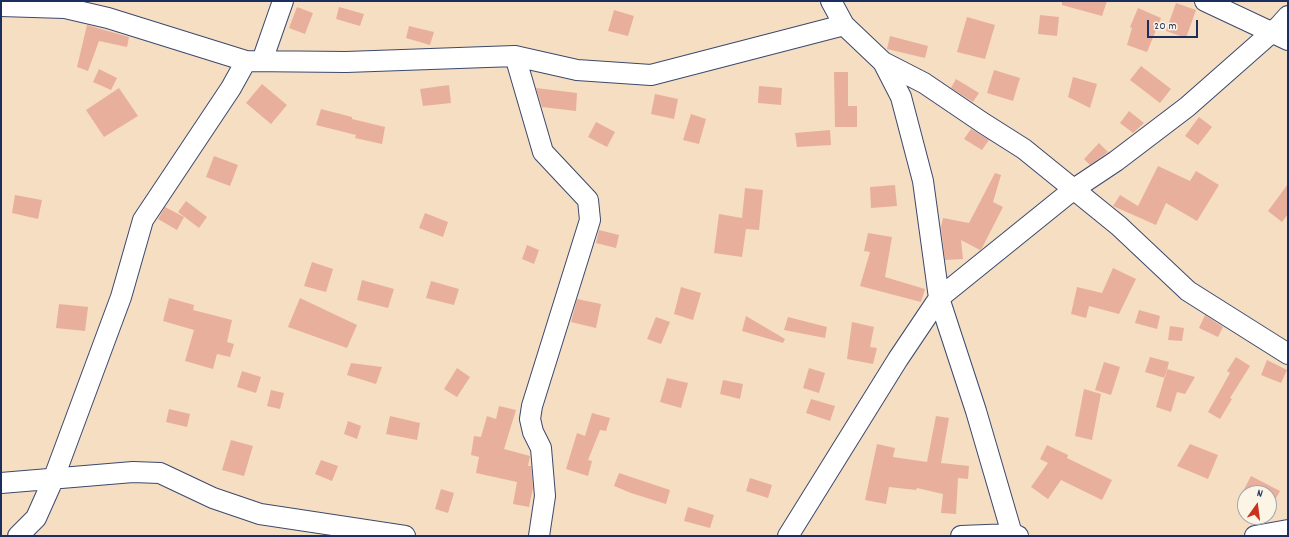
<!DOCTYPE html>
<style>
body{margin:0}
#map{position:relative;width:1289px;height:537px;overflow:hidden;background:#f5dec2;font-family:Dekko,sans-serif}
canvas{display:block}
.frame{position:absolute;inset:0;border:2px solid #1b2f5e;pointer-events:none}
.north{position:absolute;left:1237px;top:485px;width:40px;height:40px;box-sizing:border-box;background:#fcf5e5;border:1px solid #a2a6af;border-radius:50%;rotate:14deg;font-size:11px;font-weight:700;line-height:16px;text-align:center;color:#1b2f5e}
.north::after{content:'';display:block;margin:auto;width:14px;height:18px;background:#c8321e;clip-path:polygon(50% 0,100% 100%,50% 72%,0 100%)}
.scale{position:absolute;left:1147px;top:20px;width:51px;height:18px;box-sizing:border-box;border:2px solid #1b2f5e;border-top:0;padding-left:5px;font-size:12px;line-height:14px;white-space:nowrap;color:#1b2f5e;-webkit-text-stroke:3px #fcf5e5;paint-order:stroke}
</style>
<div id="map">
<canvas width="1289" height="537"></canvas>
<div class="frame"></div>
<div class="north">N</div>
<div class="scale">20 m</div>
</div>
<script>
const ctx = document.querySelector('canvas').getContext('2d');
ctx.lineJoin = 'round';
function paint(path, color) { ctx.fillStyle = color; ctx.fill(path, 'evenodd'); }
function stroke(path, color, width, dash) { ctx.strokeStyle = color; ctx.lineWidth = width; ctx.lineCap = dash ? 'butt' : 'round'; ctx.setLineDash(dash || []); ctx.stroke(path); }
paint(new Path2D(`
 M 1062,1 L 1107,1 L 1102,16 L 1062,5 Z
 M 1176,3 L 1196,10 L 1186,38 L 1166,31 Z
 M 297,7 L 313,13 L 305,34 L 289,28 Z
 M 339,7 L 364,14 L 360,26 L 336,19 Z
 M 1138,8 L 1161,18 L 1147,52 L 1127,45 L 1132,28 L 1130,27 Z
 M 614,10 L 634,16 L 628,36 L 608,31 Z
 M 1040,15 L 1059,17 L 1057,36 L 1038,34 Z
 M 967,17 L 995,25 L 985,59 L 957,52 Z
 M 87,25 L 129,37 L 127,47 L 99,41 L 88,71 L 77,67 Z
 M 409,26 L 434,32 L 430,45 L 406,38 Z
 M 890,36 L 928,46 L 925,58 L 887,49 Z
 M 1141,66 L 1171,89 L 1160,103 L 1130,80 Z
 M 99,69 L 117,78 L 111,90 L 93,82 Z
 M 994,70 L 1020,78 L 1013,101 L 987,93 Z
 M 834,72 L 848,72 L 848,106 L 857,106 L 857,127 L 835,127 Z
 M 1073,77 L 1097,84 L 1090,108 L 1068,97 Z
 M 956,79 L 979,93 L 973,102 L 951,88 Z
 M 262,84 L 287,105 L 271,124 L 246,103 Z
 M 449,85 L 451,103 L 423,106 L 420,89 Z
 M 759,86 L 782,88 L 781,105 L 758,103 Z
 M 119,88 L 138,116 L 104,137 L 86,110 Z
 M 536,88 L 577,93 L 576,111 L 542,107 Z
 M 655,94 L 678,99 L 674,119 L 651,114 Z
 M 321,109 L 352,117 L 352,119 L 385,127 L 382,144 L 355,138 L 356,135 L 316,125 Z
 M 1129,111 L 1144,123 L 1133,133 L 1120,123 Z
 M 691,114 L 706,119 L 699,144 L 683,140 Z
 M 1199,117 L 1212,127 L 1198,145 L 1185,136 Z
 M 596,122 L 615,132 L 607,147 L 588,137 Z
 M 971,129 L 989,140 L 982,150 L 964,139 Z
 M 830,130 L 831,145 L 797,147 L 795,133 Z
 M 1099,143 L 1108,152 L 1090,165 L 1084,159 Z
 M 214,156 L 238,165 L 230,186 L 206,177 Z
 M 1158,166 L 1190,181 L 1196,171 L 1219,185 L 1197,221 L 1166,203 L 1156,225 L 1113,206 L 1120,195 L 1138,206 Z
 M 995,173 L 1001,175 L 993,202 L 1003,207 L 982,248 L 980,250 L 961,240 L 963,259 L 945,260 L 941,227 L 943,218 L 969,223 Z
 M 1288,184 L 1288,214 L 1282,222 L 1268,211 Z
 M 895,185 L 897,206 L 871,208 L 870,187 Z
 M 745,188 L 763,190 L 759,230 L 746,229 L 742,257 L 714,253 L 719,214 L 742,218 Z
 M 15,195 L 42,200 L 38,219 L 12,213 Z
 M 186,201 L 207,217 L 199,228 L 178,212 Z
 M 165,207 L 184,217 L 177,230 L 158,219 Z
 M 425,213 L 448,222 L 443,237 L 419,228 Z
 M 599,230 L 619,235 L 616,248 L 596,243 Z
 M 868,233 L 892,237 L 885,277 L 925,289 L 921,302 L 860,286 L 870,252 L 864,251 Z
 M 527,245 L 539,250 L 534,264 L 522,259 Z
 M 312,262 L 333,269 L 326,292 L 304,286 Z
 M 1113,268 L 1136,279 L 1119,314 L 1089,306 L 1086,318 L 1071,314 L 1077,287 L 1102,293 Z
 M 362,280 L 394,289 L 388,308 L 357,300 Z
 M 431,281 L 459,289 L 454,305 L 426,298 Z
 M 681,287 L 701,293 L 693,320 L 674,314 Z
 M 169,298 L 194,305 L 193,310 L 232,320 L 227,342 L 234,344 L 230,357 L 217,354 L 213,369 L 185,361 L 194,330 L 163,321 Z
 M 300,298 L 357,325 L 347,348 L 288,327 Z
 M 577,299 L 601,304 L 596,328 L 571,322 Z
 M 59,304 L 88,307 L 85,331 L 56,328 Z
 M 1139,310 L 1160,316 L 1157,329 L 1135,323 Z
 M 1205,315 L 1223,327 L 1218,337 L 1199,328 Z
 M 746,316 L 785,339 L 783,343 L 742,331 Z
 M 656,317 L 670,322 L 661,344 L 647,339 Z
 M 788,317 L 827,327 L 825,338 L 784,330 Z
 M 852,322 L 874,327 L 870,347 L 877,348 L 873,364 L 847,359 Z
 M 1170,326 L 1184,328 L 1182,341 L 1168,340 Z
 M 1150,357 L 1169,362 L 1165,378 L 1145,372 Z
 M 1236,357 L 1250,366 L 1230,398 L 1232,399 L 1220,419 L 1208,412 L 1230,373 L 1227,371 Z
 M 1267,360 L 1287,370 L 1281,383 L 1261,375 Z
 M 1104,362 L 1120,367 L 1111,395 L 1095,390 Z
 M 351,363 L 382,367 L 376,384 L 347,375 Z
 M 457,368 L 470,377 L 457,397 L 444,389 Z
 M 809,368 L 825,373 L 819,393 L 803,388 Z
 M 1167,369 L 1195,377 L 1185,394 L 1177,392 L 1171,412 L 1156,407 Z
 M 242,371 L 261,377 L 256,393 L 237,387 Z
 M 667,378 L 688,383 L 681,408 L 660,402 Z
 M 723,380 L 743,384 L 740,399 L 720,394 Z
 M 1084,389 L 1101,394 L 1092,440 L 1075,436 Z
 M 271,390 L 284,393 L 280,409 L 267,406 Z
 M 811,399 L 835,406 L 830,421 L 806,413 Z
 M 499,406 L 516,410 L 504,449 L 530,456 L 528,466 L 531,466 L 533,488 L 529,507 L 513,504 L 517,482 L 476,473 L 479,457 L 471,455 L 474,436 L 481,437 L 487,416 L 496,419 Z
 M 169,409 L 190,414 L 187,427 L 166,422 Z
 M 592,413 L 610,418 L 606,431 L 600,430 L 588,460 L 592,461 L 588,476 L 566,469 L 577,433 L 585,436 Z
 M 390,416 L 420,423 L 417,440 L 386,434 Z
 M 936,416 L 949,418 L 941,463 L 969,466 L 968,479 L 958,478 L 956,514 L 941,513 L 943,494 L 917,488 L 916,490 L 889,487 L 886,504 L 865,500 L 877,444 L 895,448 L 893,457 L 927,462 Z
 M 348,421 L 361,426 L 357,439 L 344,434 Z
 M 231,440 L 253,446 L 244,476 L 222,470 Z
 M 1190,444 L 1218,455 L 1208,479 L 1177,466 Z
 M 1047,445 L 1068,455 L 1067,458 L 1112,480 L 1102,500 L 1061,480 L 1048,499 L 1031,487 L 1048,463 L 1040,459 Z
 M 321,460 L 338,466 L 332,481 L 315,474 Z
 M 619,473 L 670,490 L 666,504 L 631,493 L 614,486 Z
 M 1251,476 L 1280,491 L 1269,511 L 1269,493 L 1245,493 L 1245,505 L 1238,501 Z
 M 750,478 L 772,485 L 768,498 L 746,491 Z
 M 441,489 L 454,493 L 448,513 L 435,509 Z
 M 688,507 L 714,515 L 710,528 L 684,521 Z`), '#e9af9d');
const street = new Path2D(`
 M 831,1 L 844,25 L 883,62 L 901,97 L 923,181 L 939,298 L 976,411 L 1012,534 L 1018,536
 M 1205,1 L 1288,40
 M 1,6 L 65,8 L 108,18 L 246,61 L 346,62 L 515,56 L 577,70 L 651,75 L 844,25
 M 515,56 L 543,152 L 588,200 L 590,220 L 532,406 L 530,419 L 533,432 L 541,448 L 545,496 L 539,536
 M 262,61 L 283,1
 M 883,62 L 924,83 L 983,123 L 1024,149 L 1119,226 L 1188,291 L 1288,354
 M 1,483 L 133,472 L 160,473 L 213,498 L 260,514 L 405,536
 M 18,536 L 36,518 L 53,480 L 121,297 L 143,220 L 231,88 L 246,61
 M 788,536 L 898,359 L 939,298 L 1074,189 L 1116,161 L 1187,107 L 1279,26 L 1288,16
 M 961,536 L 1012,534
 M 1255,536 L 1288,530`);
stroke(street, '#3c496d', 22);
stroke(street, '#fff', 20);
</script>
